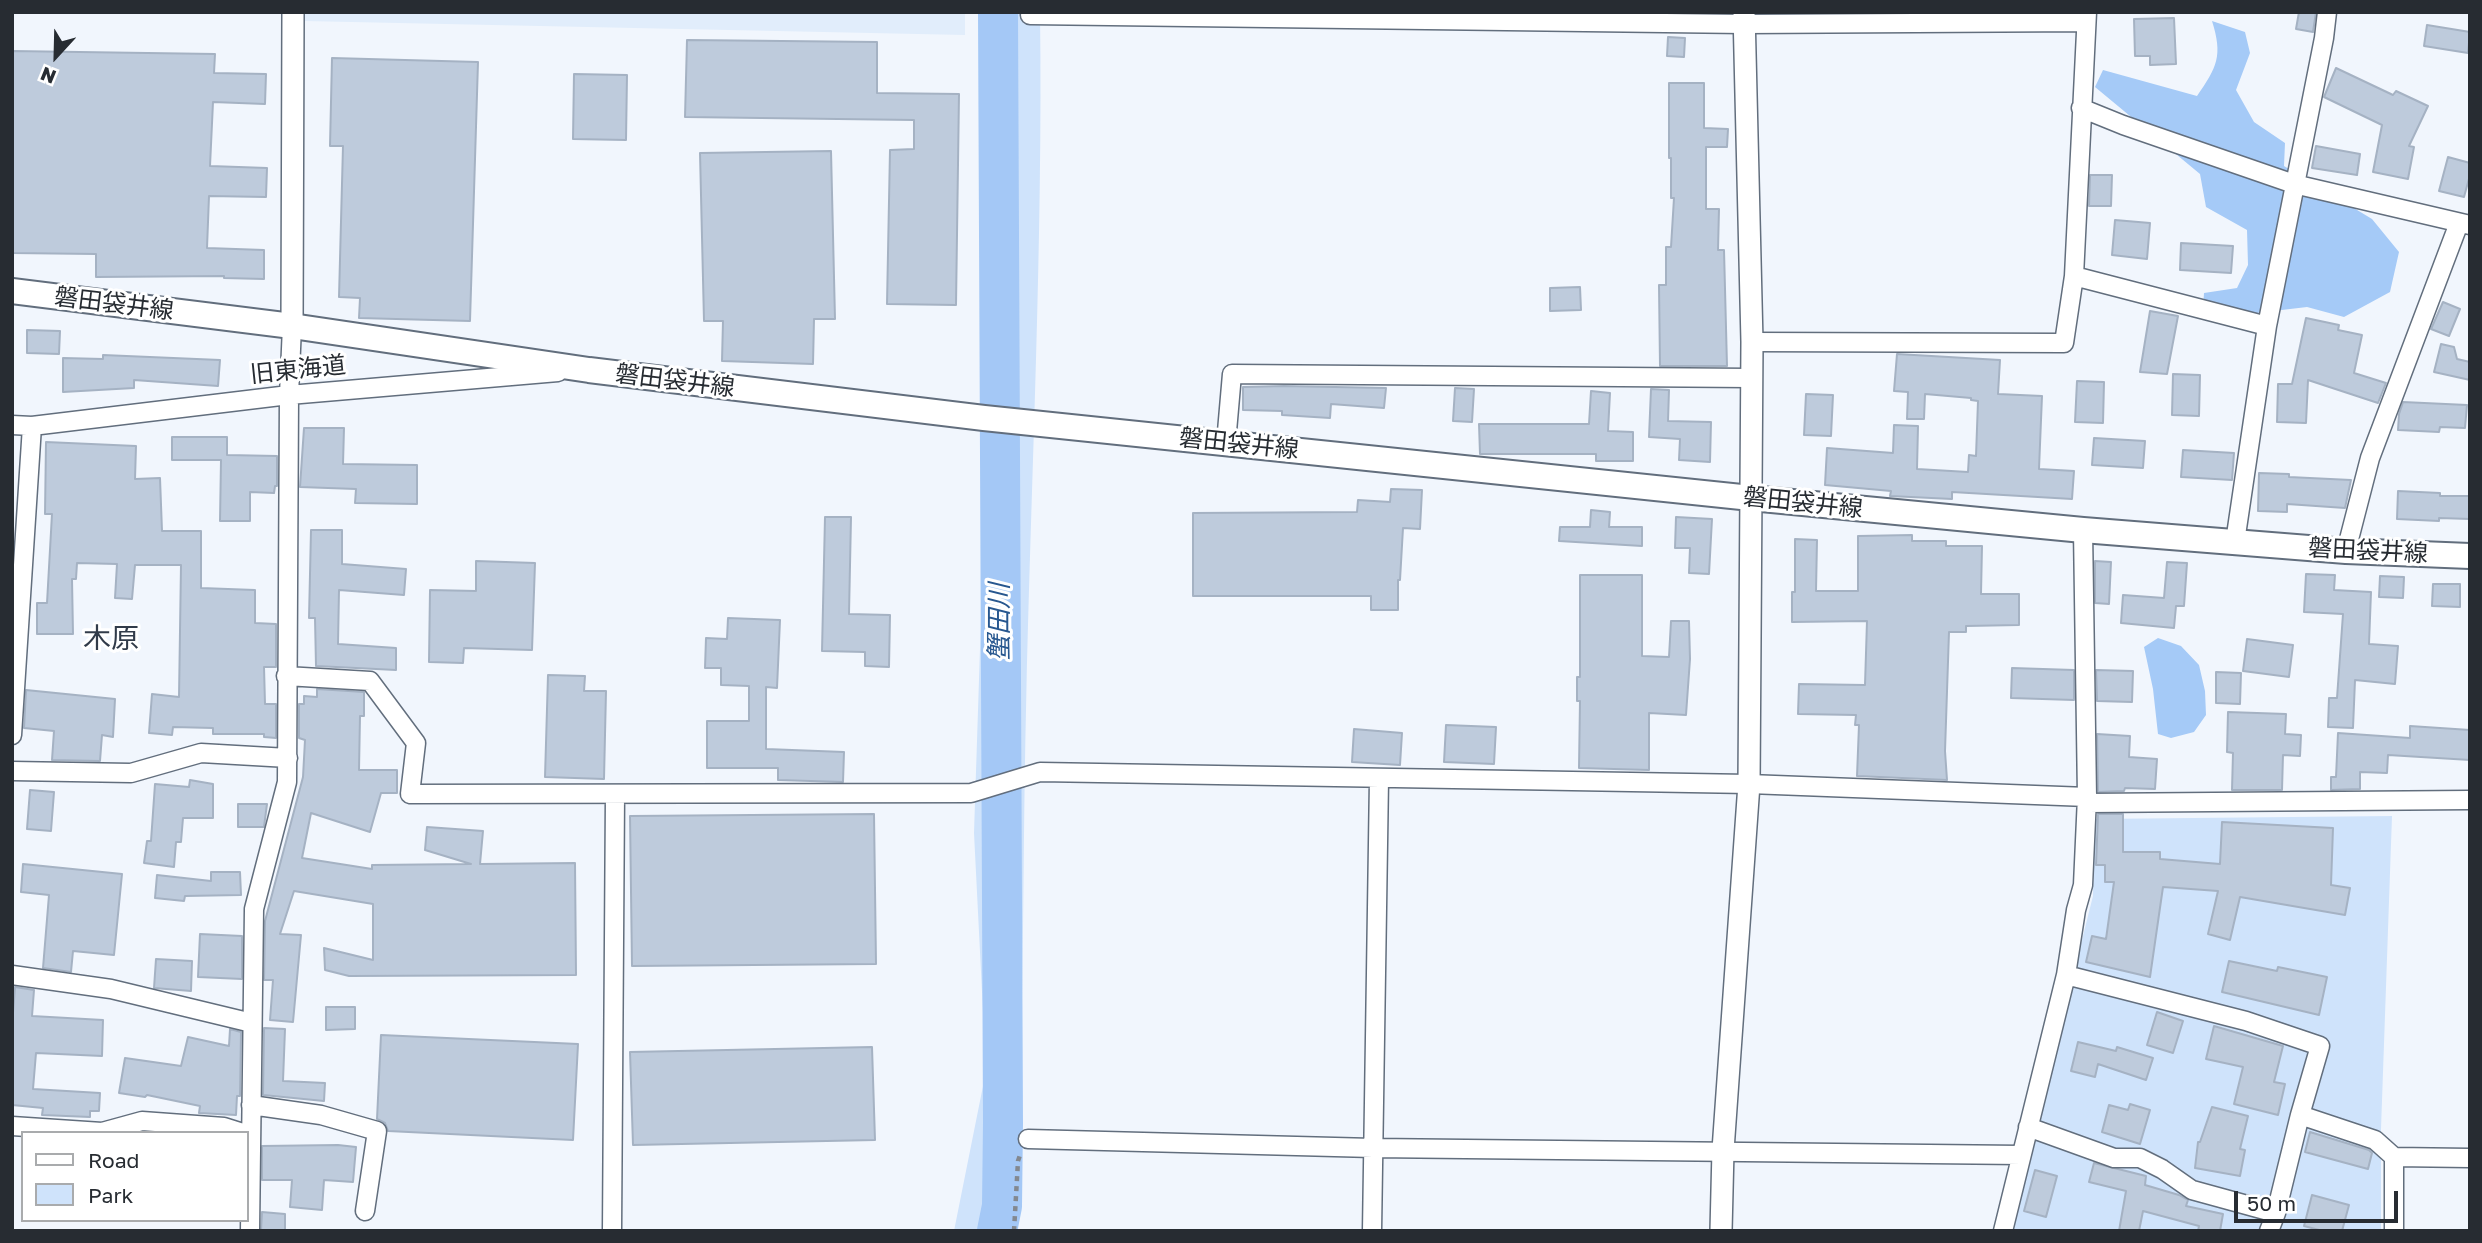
<!DOCTYPE html>
<meta charset="utf-8">
<style>
body{margin:0}
#map{position:relative;width:2482px;height:1243px;overflow:hidden;background:#f1f6fd;font-family:"Golos Text",sans-serif}
canvas{display:block}
.frame{position:absolute;inset:0;border:14px solid #272c32;pointer-events:none}
.legend{position:absolute;left:21px;top:1131px;width:228px;height:91px;box-sizing:border-box;background:#fff;border:2px solid #a9abad;margin:0;padding:9px 12px;list-style:none;font-size:21px;color:#272c32}
.legend li{display:flex;align-items:center;gap:14px;height:35px}
.legend b{width:35px;border:2px solid #a9abad}
.north{position:absolute;left:21px;top:21px;width:70px;height:70px;-webkit-text-stroke:5px #fff;paint-order:stroke;rotate:202deg;font-size:19px;font-weight:700;line-height:28px;text-align:center;color:#272c32}
.north::after{content:'';display:block;margin:auto;width:24px;height:32px;background:#272c32;clip-path:polygon(50% 0,100% 100%,50% 72%,0 100%)}
.scale{position:absolute;left:2234px;top:1191px;width:164px;height:32px;box-sizing:border-box;border:4px solid #272c32;border-top:0;padding-left:9px;font-size:21px;line-height:24px;white-space:nowrap;color:#272c32;-webkit-text-stroke:5px #fff;paint-order:stroke}
</style>
<div id="map">
<canvas width="2482" height="1243"></canvas>
<div class="frame"></div>
<ul class="legend">
<li><b style="height:9px;background:#fff"></b>Road</li>
<li><b style="height:19px;background:#cfe3fb"></b>Park</li>
</ul>
<div class="north">N</div>
<div class="scale">50 m</div>
</div>
<script>
const ctx = document.querySelector('canvas').getContext('2d');
ctx.lineJoin = 'round';
function paint(path, color) { ctx.fillStyle = color; ctx.fill(path, 'evenodd'); }
function stroke(path, color, width, dash) { ctx.strokeStyle = color; ctx.lineWidth = width; ctx.lineCap = dash ? 'butt' : 'round'; ctx.setLineDash(dash || []); ctx.stroke(path); }
function write(font, color, halo, rows, align = 'center') {
  ctx.font = font + ' "Golos Text","Noto Sans JP",sans-serif'; ctx.lineWidth = 6; ctx.setLineDash([]); ctx.textBaseline = 'middle'; ctx.strokeStyle = halo; ctx.fillStyle = color; for (const [text, x, y, turn = 0] of rows) {
    ctx.save(); ctx.translate(x, y); ctx.rotate((+turn || 0) * Math.PI / 180); ctx.textAlign = isNaN(turn) ? turn : align; if (halo) ctx.strokeText(text, 0, 0); ctx.fillText(text, 0, 0); ctx.restore();
  }
}
paint(new Path2D(`
 M 304,12 L 965,12 L 965,35 L 304,21 Z`), '#e1edfb');
paint(new Path2D(`
 M 980,12 L 1040,12 C 1043,245 1031,477 1026,710 C 1022,884 1025,1057 1013,1231 L 954,1231 L 986,1071 L 974,833 L 991,311 Z
 M 2392,816 L 2381,1129 L 2381,1231 L 2009,1231 L 2093,896 L 2094,819 Z`), '#cfe3fb');
paint(new Path2D(`
 M 2212,21 L 2245,32 L 2250,53 L 2236,90 L 2254,122 L 2285,143 L 2284,166 L 2372,219 L 2399,252 L 2390,292 L 2344,317 L 2307,307 L 2231,316 L 2203,309 L 2204,293 L 2237,288 L 2248,265 L 2247,230 L 2206,207 L 2200,174 L 2095,87 L 2103,70 L 2197,96 C 2217,67 2223,56 2212,21 Z
 M 2158,638 L 2181,646 L 2199,665 L 2205,691 L 2206,715 L 2194,732 L 2171,738 L 2158,734 L 2153,689 L 2144,647 Z`), '#a5caf7');
stroke(new Path2D(`
 M 997,1231 L 1002,1206 L 1003,1123 L 998,12`), '#a4c8f6', 40);
const building = new Path2D(`
 M 2299,12 L 2316,12 L 2313,32 L 2296,29 Z
 M 2174,18 L 2176,64 L 2150,65 L 2150,56 L 2135,56 L 2134,19 Z
 M 2427,25 L 2470,32 L 2468,53 L 2424,46 Z
 M 1668,37 L 1685,38 L 1684,57 L 1667,56 Z
 M 687,40 L 877,42 L 877,93 L 959,94 L 956,305 L 887,304 L 890,150 L 914,149 L 914,120 L 685,117 Z
 M 12,51 L 215,54 L 214,73 L 266,74 L 265,104 L 213,102 L 210,166 L 267,168 L 266,197 L 209,196 L 207,248 L 264,250 L 264,279 L 224,278 L 224,276 L 96,277 L 96,254 L 12,253 Z
 M 332,58 L 478,62 L 470,321 L 359,318 L 360,298 L 339,297 L 343,146 L 330,146 Z
 M 2336,68 L 2393,95 L 2396,91 L 2428,106 L 2409,146 L 2414,147 L 2408,179 L 2373,172 L 2382,125 L 2324,97 Z
 M 574,74 L 627,75 L 626,140 L 573,139 Z
 M 1669,83 L 1704,83 L 1704,128 L 1728,129 L 1727,147 L 1706,147 L 1706,209 L 1719,209 L 1718,250 L 1724,250 L 1727,366 L 1660,366 L 1659,285 L 1666,285 L 1666,247 L 1671,247 L 1674,198 L 1671,198 L 1671,158 L 1669,158 Z
 M 2316,146 L 2360,154 L 2357,175 L 2312,168 Z
 M 831,151 L 835,319 L 814,319 L 813,364 L 722,361 L 723,321 L 704,321 L 700,153 Z
 M 2448,157 L 2470,163 L 2470,175 L 2464,197 L 2439,191 Z
 M 2090,175 L 2112,175 L 2111,206 L 2089,206 Z
 M 2115,220 L 2150,223 L 2147,259 L 2112,255 Z
 M 2181,243 L 2233,246 L 2231,273 L 2180,270 Z
 M 1580,287 L 1581,310 L 1550,311 L 1550,288 Z
 M 2443,302 L 2460,309 L 2449,336 L 2431,329 Z
 M 2150,311 L 2178,316 L 2167,374 L 2140,372 Z
 M 2306,318 L 2339,325 L 2338,330 L 2362,335 L 2354,373 L 2386,383 L 2378,403 L 2308,380 L 2306,423 L 2277,422 L 2278,384 L 2292,384 Z
 M 27,330 L 60,331 L 59,354 L 27,353 Z
 M 2441,344 L 2454,347 L 2457,359 L 2470,362 L 2470,380 L 2434,372 Z
 M 1897,354 L 2000,360 L 1998,394 L 2042,396 L 2039,469 L 2074,471 L 2072,499 L 1952,492 L 1952,499 L 1890,496 L 1891,491 L 1825,485 L 1827,448 L 1893,453 L 1894,425 L 1918,426 L 1917,469 L 1968,472 L 1969,455 L 1976,456 L 1978,401 L 1971,400 L 1971,398 L 1925,394 L 1924,419 L 1907,419 L 1908,392 L 1894,391 Z
 M 103,355 L 220,360 L 218,386 L 134,380 L 134,388 L 63,392 L 63,358 L 103,359 Z
 M 2173,374 L 2200,375 L 2199,416 L 2172,415 Z
 M 2077,381 L 2104,382 L 2103,423 L 2075,422 Z
 M 1284,386 L 1386,388 L 1384,408 L 1331,404 L 1330,418 L 1282,415 L 1282,411 L 1243,410 L 1243,387 Z
 M 1455,388 L 1474,389 L 1472,422 L 1453,421 Z
 M 1651,389 L 1669,390 L 1668,421 L 1711,422 L 1710,462 L 1679,460 L 1680,439 L 1649,437 Z
 M 1591,391 L 1610,393 L 1608,431 L 1633,432 L 1633,461 L 1596,461 L 1596,454 L 1480,454 L 1479,424 L 1589,424 Z
 M 1806,394 L 1833,395 L 1831,436 L 1804,435 Z
 M 2403,402 L 2467,405 L 2465,428 L 2440,427 L 2439,432 L 2398,430 L 2399,414 Z
 M 304,428 L 344,428 L 343,464 L 417,465 L 417,504 L 355,503 L 356,489 L 300,487 Z
 M 172,437 L 227,437 L 227,455 L 277,456 L 277,486 L 275,486 L 274,493 L 250,492 L 250,521 L 220,521 L 221,460 L 172,460 Z
 M 2094,438 L 2145,441 L 2143,468 L 2092,465 Z
 M 46,442 L 136,446 L 135,479 L 160,478 L 162,531 L 201,531 L 201,588 L 255,590 L 255,623 L 276,624 L 276,667 L 264,667 L 265,704 L 276,704 L 276,738 L 264,737 L 264,734 L 213,734 L 213,728 L 173,727 L 172,735 L 149,733 L 152,694 L 179,697 L 181,565 L 135,565 L 132,599 L 115,598 L 117,564 L 77,563 L 76,579 L 72,579 L 73,634 L 37,634 L 37,603 L 47,603 L 52,514 L 45,514 Z
 M 2183,450 L 2234,453 L 2232,480 L 2181,477 Z
 M 2259,473 L 2289,474 L 2289,477 L 2351,480 L 2345,508 L 2287,504 L 2287,512 L 2258,511 Z
 M 1391,489 L 1422,490 L 1420,529 L 1403,528 L 1400,580 L 1398,580 L 1398,610 L 1371,610 L 1371,596 L 1193,596 L 1193,513 L 1357,512 L 1358,500 L 1390,502 Z
 M 2398,491 L 2440,493 L 2440,496 L 2470,496 L 2470,519 L 2439,518 L 2439,521 L 2397,519 Z
 M 1591,510 L 1610,512 L 1609,527 L 1642,527 L 1642,546 L 1559,541 L 1560,527 L 1590,527 Z
 M 825,517 L 851,517 L 849,614 L 890,615 L 889,667 L 865,666 L 865,652 L 822,651 Z
 M 1676,517 L 1712,519 L 1709,574 L 1689,573 L 1690,548 L 1675,548 Z
 M 311,530 L 342,530 L 342,564 L 406,569 L 404,595 L 339,590 L 338,644 L 396,648 L 396,670 L 316,666 L 315,618 L 309,618 Z
 M 1912,535 L 1912,541 L 1946,541 L 1946,546 L 1982,546 L 1981,594 L 2019,594 L 2019,625 L 1966,626 L 1966,632 L 1949,632 L 1945,751 L 1947,780 L 1857,776 L 1859,725 L 1855,725 L 1856,715 L 1798,714 L 1799,684 L 1865,685 L 1867,621 L 1792,622 L 1792,592 L 1795,592 L 1795,539 L 1817,540 L 1816,591 L 1858,591 L 1858,536 Z
 M 476,561 L 535,563 L 532,650 L 464,648 L 463,663 L 429,662 L 430,590 L 476,591 Z
 M 2095,561 L 2111,562 L 2109,604 L 2095,603 Z
 M 2167,562 L 2187,563 L 2184,606 L 2176,606 L 2174,628 L 2121,623 L 2123,595 L 2164,598 Z
 M 2306,574 L 2335,575 L 2334,590 L 2371,592 L 2369,644 L 2398,646 L 2395,684 L 2355,680 L 2353,728 L 2328,727 L 2329,698 L 2337,698 L 2343,614 L 2304,612 Z
 M 1580,575 L 1642,575 L 1642,656 L 1669,657 L 1671,621 L 1689,621 L 1690,659 L 1686,715 L 1649,713 L 1649,770 L 1579,768 L 1580,701 L 1577,701 L 1577,677 L 1580,677 Z
 M 2380,576 L 2404,577 L 2403,598 L 2379,597 Z
 M 2433,584 L 2460,584 L 2460,607 L 2432,606 Z
 M 728,618 L 780,620 L 777,688 L 766,687 L 766,749 L 844,752 L 843,782 L 778,780 L 778,768 L 707,768 L 707,721 L 749,721 L 749,686 L 721,685 L 721,668 L 705,668 L 706,638 L 727,639 Z
 M 2247,639 L 2293,645 L 2289,677 L 2243,671 Z
 M 2012,668 L 2074,670 L 2074,700 L 2011,698 Z
 M 2096,670 L 2133,671 L 2132,702 L 2097,701 Z
 M 2216,672 L 2241,673 L 2240,704 L 2216,703 Z
 M 548,675 L 585,676 L 584,691 L 606,691 L 604,779 L 545,777 Z
 M 317,689 L 364,692 L 364,716 L 360,716 L 359,770 L 397,770 L 397,793 L 381,793 L 370,832 L 311,813 L 302,858 L 372,869 L 372,865 L 471,864 L 425,850 L 427,827 L 483,831 L 480,864 L 575,863 L 576,975 L 349,976 L 325,970 L 324,948 L 373,960 L 373,904 L 294,891 L 280,934 L 301,935 L 293,1022 L 270,1020 L 273,980 L 264,980 L 265,921 L 303,777 L 305,740 L 299,738 L 299,704 L 304,704 L 304,696 L 317,697 Z
 M 26,690 L 115,699 L 113,737 L 102,735 L 100,761 L 52,760 L 54,731 L 24,728 Z
 M 2228,712 L 2286,714 L 2285,734 L 2301,735 L 2300,756 L 2283,755 L 2282,790 L 2232,790 L 2233,753 L 2227,752 Z
 M 1446,725 L 1496,727 L 1494,764 L 1444,762 Z
 M 2410,726 L 2470,730 L 2470,760 L 2388,755 L 2387,773 L 2360,772 L 2360,789 L 2331,790 L 2331,777 L 2336,777 L 2338,733 L 2410,738 Z
 M 1354,729 L 1402,733 L 1400,765 L 1352,762 Z
 M 2097,734 L 2130,736 L 2129,757 L 2157,759 L 2155,789 L 2125,788 L 2124,791 L 2098,792 Z
 M 190,780 L 213,784 L 213,818 L 183,818 L 181,842 L 176,842 L 174,867 L 144,863 L 147,841 L 151,841 L 155,784 L 189,787 Z
 M 30,790 L 54,792 L 51,831 L 27,829 Z
 M 238,804 L 267,804 L 264,827 L 238,827 Z
 M 874,814 L 876,964 L 632,966 L 630,816 Z
 M 2098,814 L 2123,814 L 2123,852 L 2160,852 L 2160,859 L 2220,864 L 2222,822 L 2333,828 L 2331,885 L 2350,888 L 2345,915 L 2240,897 L 2230,940 L 2208,934 L 2218,891 L 2163,887 L 2150,977 L 2086,962 L 2092,936 L 2106,939 L 2114,882 L 2105,882 L 2105,865 L 2096,865 Z
 M 23,864 L 122,874 L 114,955 L 73,951 L 71,972 L 43,968 L 49,895 L 21,892 Z
 M 211,872 L 240,872 L 241,895 L 185,896 L 184,901 L 155,898 L 157,875 L 211,881 Z
 M 200,934 L 242,936 L 242,979 L 198,977 Z
 M 156,959 L 192,961 L 191,991 L 154,988 Z
 M 2229,961 L 2277,971 L 2278,967 L 2327,977 L 2319,1015 L 2222,992 Z
 M 15,987 L 34,990 L 32,1016 L 103,1020 L 102,1056 L 36,1053 L 33,1089 L 100,1093 L 99,1111 L 90,1111 L 90,1117 L 42,1115 L 43,1108 L 12,1105 L 12,1025 Z
 M 326,1007 L 355,1007 L 355,1029 L 326,1030 Z
 M 2157,1012 L 2183,1021 L 2173,1053 L 2147,1045 Z
 M 2214,1026 L 2283,1046 L 2274,1082 L 2285,1084 L 2278,1115 L 2234,1104 L 2243,1067 L 2206,1059 Z
 M 264,1028 L 285,1029 L 283,1081 L 325,1083 L 324,1101 L 263,1095 Z
 M 230,1029 L 241,1032 L 240,1096 L 237,1096 L 236,1115 L 199,1113 L 200,1106 L 147,1095 L 145,1097 L 119,1093 L 125,1058 L 181,1066 L 188,1037 L 229,1046 Z
 M 381,1035 L 578,1044 L 573,1140 L 388,1131 L 385,1123 L 377,1119 Z
 M 2078,1042 L 2116,1051 L 2117,1047 L 2153,1058 L 2146,1080 L 2098,1064 L 2095,1077 L 2071,1071 Z
 M 872,1047 L 875,1140 L 633,1145 L 630,1052 Z
 M 2130,1104 L 2150,1110 L 2140,1144 L 2102,1132 L 2109,1105 L 2128,1110 Z
 M 2212,1107 L 2248,1116 L 2240,1149 L 2245,1150 L 2240,1176 L 2195,1168 L 2198,1142 L 2200,1142 Z
 M 2310,1132 L 2369,1150 L 2372,1153 L 2368,1169 L 2305,1152 Z
 M 338,1145 L 356,1147 L 353,1182 L 324,1180 L 322,1210 L 290,1207 L 292,1180 L 262,1180 L 262,1146 Z
 M 2094,1163 L 2146,1176 L 2145,1185 L 2179,1195 L 2188,1200 L 2186,1206 L 2223,1214 L 2220,1231 L 2198,1231 L 2199,1226 L 2143,1211 L 2139,1231 L 2119,1231 L 2126,1191 L 2089,1182 Z
 M 2035,1170 L 2057,1176 L 2046,1217 L 2024,1211 Z
 M 2312,1195 L 2349,1205 L 2342,1231 L 2323,1231 L 2304,1226 Z
 M 262,1212 L 285,1214 L 285,1231 L 261,1231 Z`);
paint(building, '#becbdc');
stroke(building, '#a5b2c3', 2);
const minor = new Path2D(`
 M 1030,15 L 1744,24 L 2086,22
 M 2081,108 L 2123,125 L 2294,184 L 2470,225
 M 2074,276 L 2267,326
 M 1752,342 L 2064,343 L 2074,276 L 2087,12
 M 12,425 L 32,426 L 289,395 L 558,372
 M 1226,443 L 1232,374 L 1751,378
 M 2235,542 L 2267,326 L 2324,38 L 2327,12
 M 2346,551 L 2370,458 L 2459,223
 M 286,676 L 370,681 L 416,743 L 410,794 L 971,793 L 1040,772 L 1749,784 L 2087,797
 M 12,735 L 32,426
 M 12,771 L 131,773 L 201,753 L 288,758
 M 2087,803 L 2470,800
 M 12,975 L 111,989 L 252,1023
 M 2066,975 L 2246,1021 L 2320,1046 L 2300,1115
 M 251,1105 L 321,1115 L 377,1131 L 365,1211
 M 12,1126 L 102,1132 L 142,1121 L 224,1127 L 243,1133
 M 2028,1127 L 2114,1158 L 2140,1158 L 2162,1169 L 2192,1190 L 2276,1213 L 2300,1115 L 2375,1140 L 2394,1157 L 2470,1158
 M 1028,1139 L 1373,1148 L 2021,1155
 M 250,1231 L 254,909 L 287,782 L 289,395 L 292,326
 M 612,1231 L 615,794
 M 1372,1231 L 1379,779
 M 2003,1231 L 2066,975 L 2076,910 L 2083,885 L 2087,797 L 2083,530
 M 2269,1231 L 2276,1213
 M 2394,1231 L 2394,1157`);
const tertiary = new Path2D(`
 M 292,326 L 293,12
 M 1721,1231 L 1723,1150 L 1749,784 L 1752,342 L 1744,12`);
const secondary = new Path2D(`
 M 12,291 L 292,326 L 589,370 L 984,418 L 1751,498 L 2083,530 L 2346,551 L 2470,556`);
stroke(minor, '#626e7d', 21);
stroke(tertiary, '#626e7d', 24);
stroke(secondary, '#626e7d', 28);
stroke(new Path2D(`
 M 1014,1231 L 1018,1161 L 1020,1155`), '#83888f', 4.5, [5, 5]);
stroke(minor, '#fff', 18);
stroke(tertiary, '#fff', 21);
stroke(secondary, '#fff', 24);
write('24px', '#272c32', '#fff', [
 ["磐田袋井線",114,304,7],
 ["旧東海道",298,370,-6],
 ["磐田袋井線",675,381,7],
 ["磐田袋井線",1239,444,6],
 ["磐田袋井線",1803,503,6],
 ["磐田袋井線",2368,551,3]
]);
write('italic 26px', '#27578f', '#fff', [
 ["蟹田川",1000,622,-90]
]);
write('28px', '#313b49', '#fff', [
 ["木原",111,639]
]);
</script>
